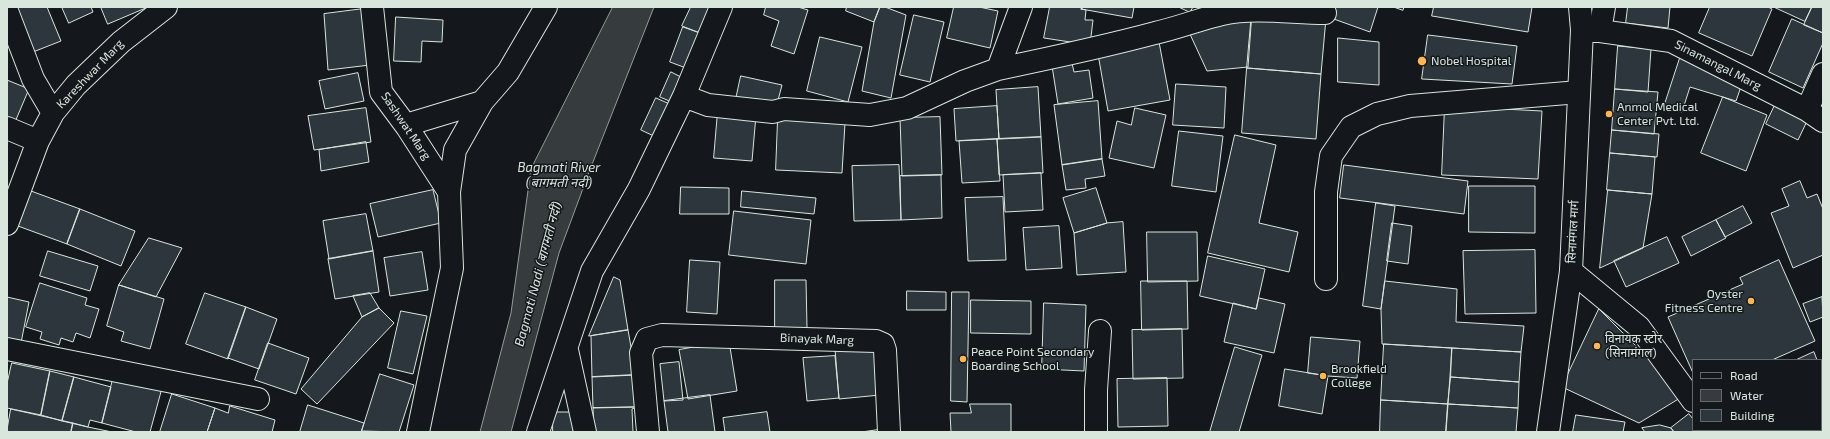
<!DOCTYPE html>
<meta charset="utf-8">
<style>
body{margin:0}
#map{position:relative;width:1830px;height:439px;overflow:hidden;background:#14181c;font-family:"Exo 2",sans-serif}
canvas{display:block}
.frame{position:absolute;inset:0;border:8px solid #d8e6dc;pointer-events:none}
.legend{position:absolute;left:1692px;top:359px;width:130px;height:72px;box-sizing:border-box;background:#14181c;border:1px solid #626a69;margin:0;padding:5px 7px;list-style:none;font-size:12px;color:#d8e6dc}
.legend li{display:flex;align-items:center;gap:8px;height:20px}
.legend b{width:20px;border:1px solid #626a69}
</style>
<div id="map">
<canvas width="1830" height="439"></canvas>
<div class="frame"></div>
<ul class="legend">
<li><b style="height:5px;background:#14181c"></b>Road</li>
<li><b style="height:11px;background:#363b3e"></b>Water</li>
<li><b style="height:11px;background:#2c363c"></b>Building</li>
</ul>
</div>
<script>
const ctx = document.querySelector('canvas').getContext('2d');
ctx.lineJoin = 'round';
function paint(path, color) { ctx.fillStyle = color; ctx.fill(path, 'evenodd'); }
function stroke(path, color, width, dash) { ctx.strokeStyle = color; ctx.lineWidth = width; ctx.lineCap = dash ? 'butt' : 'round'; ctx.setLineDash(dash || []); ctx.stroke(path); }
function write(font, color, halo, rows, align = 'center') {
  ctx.font = font + ' "Exo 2","Noto Sans Devanagari",sans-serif'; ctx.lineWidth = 3; ctx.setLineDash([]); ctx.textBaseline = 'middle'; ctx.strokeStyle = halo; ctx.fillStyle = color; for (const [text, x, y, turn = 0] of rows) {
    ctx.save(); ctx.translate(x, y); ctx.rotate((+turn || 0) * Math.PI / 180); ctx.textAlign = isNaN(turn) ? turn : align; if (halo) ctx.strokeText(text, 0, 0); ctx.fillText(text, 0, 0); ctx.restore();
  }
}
const water = new Path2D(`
 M 613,7 L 654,7 L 591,167 L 559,253 L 511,432 L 480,432 L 511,313 L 531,169 Z`);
paint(water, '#363b3e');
stroke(water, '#939e99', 1);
const building = new Path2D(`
 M 15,7 L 47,7 L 61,41 L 33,52 Z
 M 62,7 L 91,7 L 93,12 L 69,23 Z
 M 101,7 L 148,7 L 108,24 Z
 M 691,7 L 709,7 L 700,33 L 682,26 Z
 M 766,7 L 798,7 L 808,10 L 794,54 L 771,46 L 779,21 L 764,15 Z
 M 847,7 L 880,7 L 874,22 L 846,11 Z
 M 880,7 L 885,7 L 906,15 L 891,98 L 862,91 L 874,22 Z
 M 954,7 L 979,7 L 998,11 L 990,48 L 947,38 Z
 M 1050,7 L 1084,7 L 1081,9 L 1086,10 L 1085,20 L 1093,20 L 1090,45 L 1044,38 Z
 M 1084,7 L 1134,7 L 1132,18 L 1081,9 Z
 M 1179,7 L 1193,7 L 1190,12 Z
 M 1335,7 L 1378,7 L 1370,32 L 1331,18 Z
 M 1394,7 L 1404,7 L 1403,10 Z
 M 1434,7 L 1532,7 L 1528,32 L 1432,16 Z
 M 1628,7 L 1670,7 L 1668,28 L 1626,23 Z
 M 1710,7 L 1768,7 L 1772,9 L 1752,56 L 1699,33 Z
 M 1774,7 L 1812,7 L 1805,21 Z
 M 1812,7 L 1823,7 L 1823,33 L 1804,25 Z
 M 363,9 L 370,65 L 328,70 L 324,14 Z
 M 1252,12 L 1248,67 L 1207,71 L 1189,32 Z
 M 1252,12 L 1326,18 L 1321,74 L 1247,68 Z
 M 914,15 L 944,22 L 930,82 L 900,75 Z
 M 396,17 L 443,20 L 442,42 L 422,41 L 421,62 L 394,61 Z
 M 1792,19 L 1823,33 L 1823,43 L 1803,88 L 1769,72 Z
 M 683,27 L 700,33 L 686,68 L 670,62 Z
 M 1428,35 L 1517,46 L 1512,84 L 1422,79 Z
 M 820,37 L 862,47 L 848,102 L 807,91 Z
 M 1338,38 L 1379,42 L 1379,85 L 1338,82 Z
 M 1159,42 L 1170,100 L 1108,111 L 1098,54 Z
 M 1618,46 L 1651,49 L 1648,92 L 1615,89 Z
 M 1680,58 L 1744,78 L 1736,101 L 1690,87 L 1682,112 L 1664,107 Z
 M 1072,63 L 1074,72 L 1089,70 L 1093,98 L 1058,104 L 1052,66 Z
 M 1247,68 L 1321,74 L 1316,139 L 1242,133 Z
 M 671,72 L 685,79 L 674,103 L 660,97 Z
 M 358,73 L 364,101 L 325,109 L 319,81 Z
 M 741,76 L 782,85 L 776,108 L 736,99 Z
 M 7,80 L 29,89 L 15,122 L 7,119 Z
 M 1176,84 L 1226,87 L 1224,128 L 1173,125 Z
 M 1038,87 L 1041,137 L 999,139 L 996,90 Z
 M 1615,89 L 1658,92 L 1654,134 L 1612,130 Z
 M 1723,97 L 1767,115 L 1746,171 L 1701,153 Z
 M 656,98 L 672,105 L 658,138 L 641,130 Z
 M 1098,101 L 1102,159 L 1062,165 L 1054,105 Z
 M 1776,103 L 1808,119 L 1798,140 L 1766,124 Z
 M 997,106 L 999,139 L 956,141 L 954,109 Z
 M 1445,106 L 1542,111 L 1538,179 L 1442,175 Z
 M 366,108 L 371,142 L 314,150 L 308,116 Z
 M 1135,108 L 1166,115 L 1154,168 L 1109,158 L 1117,121 L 1131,125 Z
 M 718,111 L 756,115 L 752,161 L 714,158 Z
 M 940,117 L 942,175 L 902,176 L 900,118 Z
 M 778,119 L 845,123 L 842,173 L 776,170 Z
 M 1612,130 L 1659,134 L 1657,157 L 1610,153 Z
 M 1179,131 L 1223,136 L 1216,192 L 1172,186 Z
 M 1235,135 L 1276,145 L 1259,223 L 1298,232 L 1289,272 L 1208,253 Z
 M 1041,137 L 1043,173 L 999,175 L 997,139 Z
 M 997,139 L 1000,181 L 962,183 L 959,141 Z
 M 366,142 L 369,162 L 321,171 L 319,150 Z
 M 1610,153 L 1655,157 L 1652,194 L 1607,190 Z
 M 1102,159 L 1105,176 L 1085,179 L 1086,188 L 1066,190 L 1062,165 Z
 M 899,165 L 901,220 L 854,221 L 852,166 Z
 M 1344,165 L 1468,181 L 1464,214 L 1340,198 Z
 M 1041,173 L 1043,210 L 1005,212 L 1003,175 Z
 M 941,175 L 942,218 L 901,220 L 900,176 Z
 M 1800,181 L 1807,198 L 1817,194 L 1823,209 L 1823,255 L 1793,268 L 1771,213 L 1789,206 L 1782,189 Z
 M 1469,186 L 1535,186 L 1535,233 L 1469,232 Z
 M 681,187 L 729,188 L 729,214 L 680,214 Z
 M 1096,188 L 1107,223 L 1074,233 L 1063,198 Z
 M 433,190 L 441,223 L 378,237 L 370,204 Z
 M 1608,190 L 1652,194 L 1643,248 L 1600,268 Z
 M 31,191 L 80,209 L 67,244 L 18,226 Z
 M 742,191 L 816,198 L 814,214 L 741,207 Z
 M 1003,197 L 1006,260 L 968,261 L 965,198 Z
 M 1376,203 L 1395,206 L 1381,309 L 1363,306 Z
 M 1743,206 L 1752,223 L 1725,237 L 1716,220 Z
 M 80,209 L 135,231 L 121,266 L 67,244 Z
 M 734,211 L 811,220 L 806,264 L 729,255 Z
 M 366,214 L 373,251 L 329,259 L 323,221 Z
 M 1716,220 L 1726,238 L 1691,256 L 1682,237 Z
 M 1123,222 L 1126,272 L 1077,275 L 1074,233 L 1107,223 Z
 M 1392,223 L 1412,226 L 1408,264 L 1387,261 Z
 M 1059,226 L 1062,268 L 1026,270 L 1023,228 Z
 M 1147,232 L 1197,232 L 1198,281 L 1148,282 Z
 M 1667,237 L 1679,263 L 1626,287 L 1614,261 Z
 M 149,238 L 182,248 L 156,297 L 119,285 Z
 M 1535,250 L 1536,313 L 1465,314 L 1463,251 Z
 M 48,251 L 98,266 L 90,291 L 40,276 Z
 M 373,251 L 379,292 L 335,299 L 328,259 Z
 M 422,252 L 428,290 L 390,296 L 384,258 Z
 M 1208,256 L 1265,269 L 1256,309 L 1200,296 Z
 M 690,260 L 720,262 L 717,314 L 687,312 Z
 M 1779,260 L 1815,341 L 1772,360 L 1693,360 L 1693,373 L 1668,317 L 1743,284 L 1740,278 Z
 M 614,277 L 620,280 L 628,330 L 589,336 Z
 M 775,280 L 806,280 L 807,328 L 775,328 Z
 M 1141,281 L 1187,281 L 1188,329 L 1142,330 Z
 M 1385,281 L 1457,289 L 1456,322 L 1524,326 L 1521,352 L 1382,344 L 1381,309 Z
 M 40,283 L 87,298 L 85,305 L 99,309 L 90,338 L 76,333 L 73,342 L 61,338 L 59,345 L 40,339 L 42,332 L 26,327 Z
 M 119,285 L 164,299 L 150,349 L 121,341 L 124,332 L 107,326 Z
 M 907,291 L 946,292 L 946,310 L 907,310 Z
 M 952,292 L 969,292 L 967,402 L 951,401 Z
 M 205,293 L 246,307 L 228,359 L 186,344 Z
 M 370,293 L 379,308 L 362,317 L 353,296 Z
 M 7,297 L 29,302 L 21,343 L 7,340 Z
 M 1822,297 L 1823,317 L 1810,322 L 1803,304 Z
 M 1259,298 L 1285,304 L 1274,353 L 1224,342 L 1233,303 L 1256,309 Z
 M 971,300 L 1031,301 L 1031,334 L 971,333 Z
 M 1044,303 L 1086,305 L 1084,371 L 1042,369 Z
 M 246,307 L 277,319 L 259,369 L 228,358 Z
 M 379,308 L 394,323 L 317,404 L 301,389 L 362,317 Z
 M 1599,309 L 1685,395 L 1639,423 L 1562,387 Z
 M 401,311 L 427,316 L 413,374 L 388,368 Z
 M 1182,329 L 1183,378 L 1133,379 L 1132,330 Z
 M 628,330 L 636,375 L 592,377 L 591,336 Z
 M 1311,337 L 1360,341 L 1357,378 L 1328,376 L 1308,373 Z
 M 729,341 L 737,391 L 688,399 L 679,350 Z
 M 268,343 L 309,358 L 296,394 L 255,380 Z
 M 1384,344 L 1452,348 L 1448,404 L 1381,400 Z
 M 876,346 L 880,395 L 839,399 L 835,349 Z
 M 1235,347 L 1262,355 L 1239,432 L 1210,432 Z
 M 1452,348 L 1521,352 L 1519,382 L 1451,377 Z
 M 1814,352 L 1817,360 L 1796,360 Z
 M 835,356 L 839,398 L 807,401 L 803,358 Z
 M 679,362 L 683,400 L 664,401 L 660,364 Z
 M 12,363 L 50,371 L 41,415 L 7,408 L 7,384 Z
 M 1285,369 L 1328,376 L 1322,414 L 1279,406 Z
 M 1821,369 L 1823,374 L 1823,386 L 1821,387 Z
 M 50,371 L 74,377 L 62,421 L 41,415 Z
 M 380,374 L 414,385 L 399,432 L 362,431 Z
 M 114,375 L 162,388 L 150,432 L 136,432 L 102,423 Z
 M 636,375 L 637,407 L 593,408 L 592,377 Z
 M 74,377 L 111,387 L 102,423 L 90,420 L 88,427 L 62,421 Z
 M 1451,377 L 1519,382 L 1518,408 L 1448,404 Z
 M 1167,378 L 1168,426 L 1118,427 L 1117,379 Z
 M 1823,386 L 1823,409 L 1821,410 L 1821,387 Z
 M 172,394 L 215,408 L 207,432 L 160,432 Z
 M 710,395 L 715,432 L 668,432 L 664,401 Z
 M 1381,400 L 1448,404 L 1446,432 L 1380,432 Z
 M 970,404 L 1011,404 L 1011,432 L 951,432 L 950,413 L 971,413 Z
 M 1448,404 L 1518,408 L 1516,432 L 1446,432 Z
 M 308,405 L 364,423 L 361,432 L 300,432 Z
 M 230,406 L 275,420 L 272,432 L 207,432 L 215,408 L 228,413 Z
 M 637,407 L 632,409 L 633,432 L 594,432 L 593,408 Z
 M 11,409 L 73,423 L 71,432 L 7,432 Z
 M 553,412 L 574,412 L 577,432 L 553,432 Z
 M 767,412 L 770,432 L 725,432 L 723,418 Z
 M 1689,414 L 1693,419 L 1693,430 L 1702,430 L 1703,432 L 1674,432 L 1671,428 Z
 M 1576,415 L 1625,422 L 1623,432 L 1573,432 Z
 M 1823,420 L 1823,432 L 1805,432 L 1805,430 L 1821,430 L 1821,421 Z
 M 73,423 L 88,427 L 112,432 L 71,432 Z
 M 1660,425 L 1671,428 L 1674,432 L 1645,432 L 1642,428 Z
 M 878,430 L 878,432 L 862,432 Z
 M 1754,430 L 1794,430 L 1794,432 L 1749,432 Z`);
paint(building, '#2c363c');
stroke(building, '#d8e6dc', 1);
const minor = new Path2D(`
 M 372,7 L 381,92 L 407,127 L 449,192
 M 7,11 L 33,79 L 53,113
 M 1586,31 L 1600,31 L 1604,7
 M 1600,31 L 1671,41 L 1807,110 L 1823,74
 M 998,69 C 1051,58 1103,47 1155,33 C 1178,28 1200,19 1222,14 C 1256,7 1291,13 1325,13
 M 684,96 L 708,105 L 773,112 L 784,109 L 870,115 L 907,108 L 965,81 L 998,69 L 1021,7
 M 1807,110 L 1823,121
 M 406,125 L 482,102
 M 7,128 L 38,141
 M 7,224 L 38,141 L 53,113 L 76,85 L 121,42 L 166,7
 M 1571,271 L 1639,327 L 1693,401
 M 1326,279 L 1326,192 L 1331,156 L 1351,127 L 1377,114 L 1410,106 L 1579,92
 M 7,349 L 258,399
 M 567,350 L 585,432
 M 1715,430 L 1717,432
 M 418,432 L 452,268 L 449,192 L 455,150 L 482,102 L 508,72 L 546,7
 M 538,432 L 592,271 L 639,189 L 684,96 L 721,7
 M 648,432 L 641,353 L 647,339 L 662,335 L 876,341 L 883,344 L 885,350 L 889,432
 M 1096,432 L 1096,390 L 1100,331`);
const major = new Path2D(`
 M 1548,432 L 1571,271 L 1582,30 L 1580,7`);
stroke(minor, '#d8e6dc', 24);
stroke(major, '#d8e6dc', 24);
stroke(minor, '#14181c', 22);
stroke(major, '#14181c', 22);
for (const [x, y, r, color] of [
 [1422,61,5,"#ffb74d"],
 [1609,114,4,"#ffb74d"],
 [1751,301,4,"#ffb74d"],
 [1597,346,4,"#ffb74d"],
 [963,359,4,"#ffb74d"],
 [1323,376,4,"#ffb74d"]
]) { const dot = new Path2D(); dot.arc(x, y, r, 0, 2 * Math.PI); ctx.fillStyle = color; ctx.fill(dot); stroke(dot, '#14181c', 1.5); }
write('12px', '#d8e6dc', '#14181c', [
 ["Nobel Hospital",1431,61],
 ["Anmol Medical",1617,107],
 ["Center Pvt. Ltd.",1617,121],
 ["Oyster",1743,294,"right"],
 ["Fitness Centre",1743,308,"right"],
 ["विनायक स्टोर",1605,339],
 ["(सिनामंगल)",1605,353],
 ["Peace Point Secondary",971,352],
 ["Boarding School",971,366],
 ["Brookfield",1331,369],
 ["College",1331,383]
], 'left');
write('12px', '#d8e6dc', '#14181c', [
 ["Sinamangal Marg",1718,65,27],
 ["Kareshwar Marg",90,74,-46],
 ["Sashwat Marg",406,126,56],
 ["सिनामंगल मार्ग",1573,232,-87],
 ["Binayak Marg",817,339,2]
]);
write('italic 13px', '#d8e6dc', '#14181c', [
 ["Bagmati River",559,168],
 ["(बागमती नदी)",559,183],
 ["Bagmati Nadi (बागमती नदी)",538,274,-75]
]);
</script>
